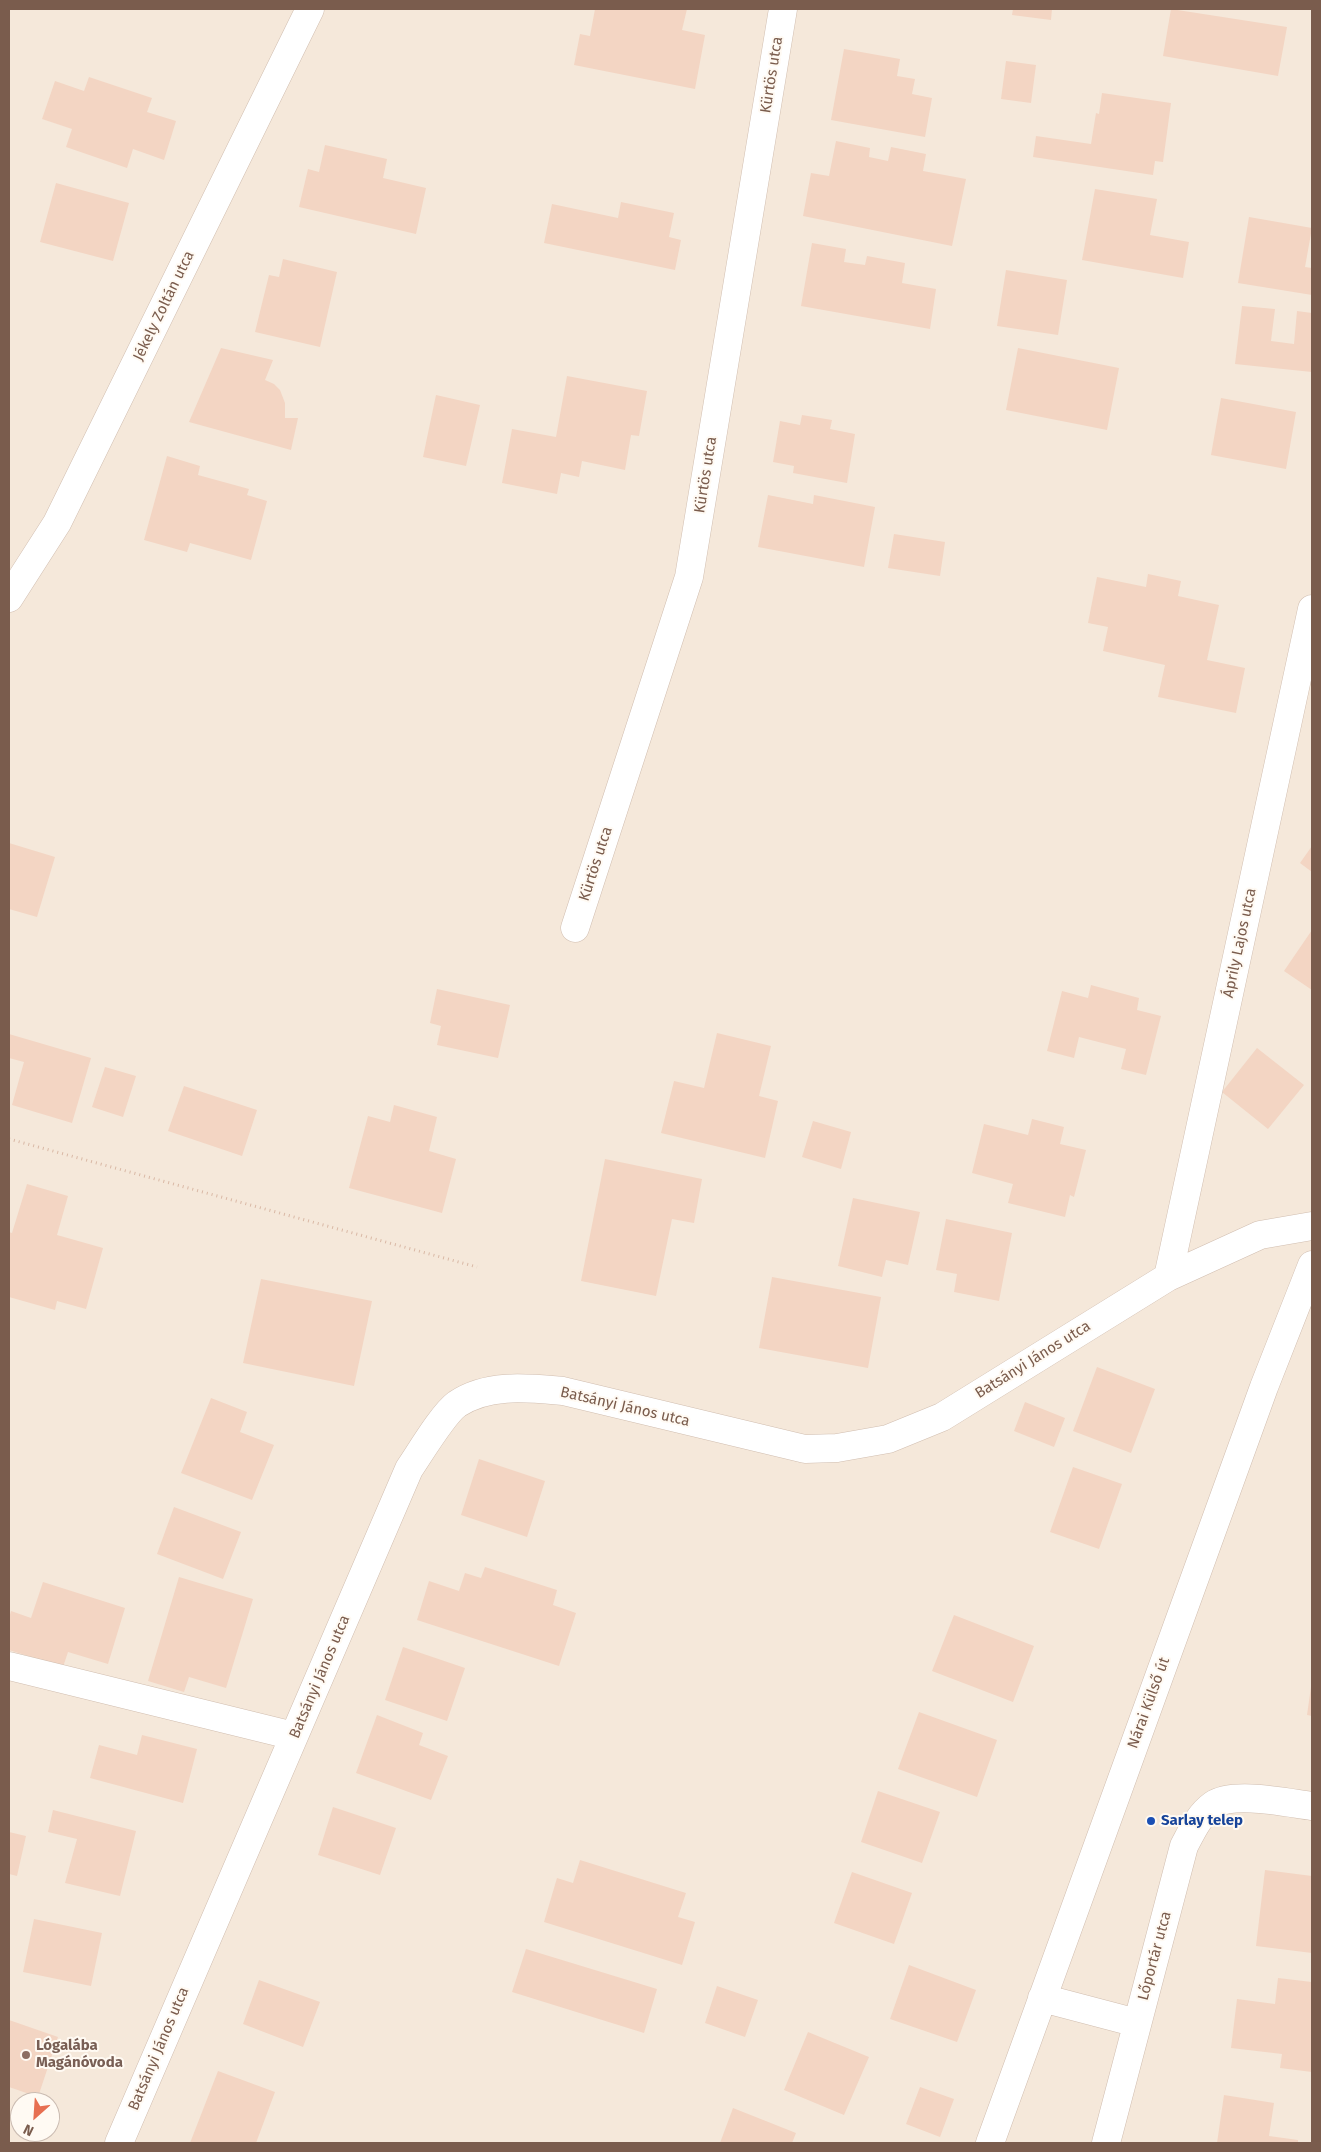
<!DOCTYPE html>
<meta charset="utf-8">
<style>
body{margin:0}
#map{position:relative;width:1321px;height:2152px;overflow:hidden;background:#fdf6ec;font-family:"Fira Sans",sans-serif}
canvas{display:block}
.frame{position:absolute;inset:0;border:10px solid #7a5c4d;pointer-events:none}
.north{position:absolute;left:10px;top:2092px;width:50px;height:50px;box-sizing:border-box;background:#fffaf3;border:1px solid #cabbb1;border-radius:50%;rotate:206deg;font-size:14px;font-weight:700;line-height:20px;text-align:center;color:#7a5c4d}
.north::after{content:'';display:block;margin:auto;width:18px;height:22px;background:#e76f51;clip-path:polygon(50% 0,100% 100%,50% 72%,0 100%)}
</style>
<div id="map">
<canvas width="1321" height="2152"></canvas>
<div class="frame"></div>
<div class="north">N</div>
</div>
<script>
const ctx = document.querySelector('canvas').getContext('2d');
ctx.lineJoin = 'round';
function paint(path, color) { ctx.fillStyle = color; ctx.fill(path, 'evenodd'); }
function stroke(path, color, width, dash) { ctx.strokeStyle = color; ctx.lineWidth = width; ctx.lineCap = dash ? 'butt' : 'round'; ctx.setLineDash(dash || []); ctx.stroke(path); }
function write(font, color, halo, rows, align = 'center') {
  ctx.font = font + ' "Fira Sans",sans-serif'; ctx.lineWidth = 4; ctx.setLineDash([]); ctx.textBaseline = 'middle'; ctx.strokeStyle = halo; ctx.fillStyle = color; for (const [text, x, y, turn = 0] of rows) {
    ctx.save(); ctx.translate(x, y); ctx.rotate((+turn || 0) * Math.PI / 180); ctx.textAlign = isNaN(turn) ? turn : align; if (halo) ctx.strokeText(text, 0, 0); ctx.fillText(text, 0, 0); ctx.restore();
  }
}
paint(new Path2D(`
 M 9,9 L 1312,9 L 1312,2143 L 9,2143 ZM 20,2102 L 50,2102 L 50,2132 L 20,2132 Z`), '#f5e8da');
paint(new Path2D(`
 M 595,9 L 687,9 L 682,30 L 705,35 L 695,89 L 574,65 L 580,34 L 590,36 Z
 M 1013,9 L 1052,9 L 1051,20 L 1012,15 Z
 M 1171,9 L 1287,27 L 1278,76 L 1163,56 Z
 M 844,49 L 900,59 L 897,76 L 915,79 L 912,94 L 932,98 L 925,137 L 831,120 Z
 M 1006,61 L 1036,65 L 1031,103 L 1001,99 Z
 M 89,77 L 152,98 L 147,112 L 176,121 L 164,160 L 133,149 L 127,168 L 66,147 L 72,129 L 42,119 L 55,81 L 84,91 Z
 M 1102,93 L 1171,103 L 1163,162 L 1155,161 L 1153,175 L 1033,157 L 1036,136 L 1091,144 L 1096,113 L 1099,114 Z
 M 836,141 L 870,148 L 869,157 L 888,161 L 891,147 L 926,154 L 923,171 L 966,179 L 952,246 L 803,216 L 811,173 L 829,176 Z
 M 325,145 L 387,159 L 383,178 L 426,188 L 416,234 L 299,207 L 308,169 L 319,172 Z
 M 56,183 L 129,203 L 113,261 L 40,242 Z
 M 1095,189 L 1157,199 L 1150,235 L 1189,242 L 1183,278 L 1082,260 Z
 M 621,202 L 674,213 L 669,237 L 681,240 L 675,270 L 544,243 L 552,204 L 618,218 Z
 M 1249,217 L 1312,228 L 1305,267 L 1312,268 L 1312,295 L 1238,283 Z
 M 812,243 L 846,249 L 844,262 L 865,265 L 867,256 L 905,263 L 902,283 L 936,289 L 930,329 L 801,306 Z
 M 283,259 L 337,272 L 320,347 L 255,332 L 269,275 L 279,277 Z
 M 1006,270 L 1067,280 L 1058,335 L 997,326 Z
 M 1242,306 L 1275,309 L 1271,341 L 1294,344 L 1297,311 L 1312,313 L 1312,372 L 1235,364 Z
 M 221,348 L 273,360 L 265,380 L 274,384 L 280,390 L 285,403 L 285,418 L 298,418 L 291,450 L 189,422 Z
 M 1018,348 L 1119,368 L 1107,430 L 1006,410 Z
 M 567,376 L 647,391 L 639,436 L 631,435 L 625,470 L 582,461 L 579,477 L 561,473 L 557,494 L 502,483 L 512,429 L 556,437 Z
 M 436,395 L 480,405 L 466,466 L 423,457 Z
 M 1221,398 L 1296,412 L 1286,469 L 1211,455 Z
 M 802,415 L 832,420 L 830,429 L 855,434 L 847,483 L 793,473 L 794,466 L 773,462 L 780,421 L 800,425 Z
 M 167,456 L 200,466 L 198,475 L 249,489 L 247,495 L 267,501 L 251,560 L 190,543 L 187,552 L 144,540 Z
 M 768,495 L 813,504 L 814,495 L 875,507 L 864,567 L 758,547 Z
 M 894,534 L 945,542 L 940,576 L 888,568 Z
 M 1148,574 L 1181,581 L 1178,596 L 1219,605 L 1207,660 L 1245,668 L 1236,713 L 1158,697 L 1165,665 L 1103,651 L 1108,627 L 1088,623 L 1097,577 L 1146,587 Z
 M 9,843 L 55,857 L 37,917 L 9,909 Z
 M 1312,846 L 1312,872 L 1300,863 Z
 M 1312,930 L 1312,990 L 1284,971 Z
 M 1091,985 L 1139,998 L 1137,1010 L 1161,1016 L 1146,1075 L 1121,1069 L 1126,1049 L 1079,1037 L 1074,1058 L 1047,1051 L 1062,991 L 1088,998 Z
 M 437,989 L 510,1005 L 498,1058 L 437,1045 L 441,1026 L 430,1023 Z
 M 717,1033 L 771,1046 L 759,1096 L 778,1101 L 765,1158 L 661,1133 L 674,1081 L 704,1088 Z
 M 9,1034 L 91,1058 L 72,1123 L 12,1105 L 24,1062 L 9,1058 Z
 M 1257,1048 L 1304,1085 L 1268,1129 L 1222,1092 Z
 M 105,1067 L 136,1076 L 123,1117 L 92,1107 Z
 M 184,1086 L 257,1110 L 242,1156 L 168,1131 Z
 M 394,1105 L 437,1117 L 429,1151 L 456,1159 L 442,1213 L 349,1188 L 368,1116 L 390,1122 Z
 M 1032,1119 L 1064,1127 L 1060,1144 L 1086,1150 L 1074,1197 L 1070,1195 L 1065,1217 L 1008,1203 L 1013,1184 L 972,1173 L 984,1124 L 1028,1135 Z
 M 813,1121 L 851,1132 L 841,1169 L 802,1157 Z
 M 605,1159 L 702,1179 L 694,1223 L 672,1219 L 656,1296 L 581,1281 Z
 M 27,1184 L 68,1196 L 57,1235 L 103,1248 L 86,1309 L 57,1301 L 55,1310 L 9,1297 L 9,1232 L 12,1233 Z
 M 853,1198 L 920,1212 L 908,1265 L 886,1260 L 882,1277 L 838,1266 Z
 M 946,1219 L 1012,1233 L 999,1301 L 954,1292 L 957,1274 L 936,1270 Z
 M 772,1277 L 881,1297 L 868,1368 L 759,1348 Z
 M 261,1279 L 372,1301 L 354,1386 L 243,1363 Z
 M 1097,1367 L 1155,1389 L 1131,1453 L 1073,1431 Z
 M 211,1398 L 247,1412 L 240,1432 L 274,1445 L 252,1500 L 181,1473 Z
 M 1025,1402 L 1065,1418 L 1054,1447 L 1014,1431 Z
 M 479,1459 L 545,1481 L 527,1537 L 461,1515 Z
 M 1073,1467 L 1122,1484 L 1099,1549 L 1050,1532 Z
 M 174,1507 L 241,1532 L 223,1579 L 157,1554 Z
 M 485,1567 L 557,1590 L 553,1605 L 576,1613 L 559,1666 L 417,1620 L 429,1581 L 459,1591 L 465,1573 L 481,1578 Z
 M 179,1577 L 253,1599 L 226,1688 L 189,1677 L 184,1692 L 148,1681 Z
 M 43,1582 L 125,1608 L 108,1664 L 68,1652 L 63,1667 L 9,1650 L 9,1618 L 11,1611 L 31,1618 Z
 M 954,1615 L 1034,1646 L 1013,1702 L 932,1671 Z
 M 403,1647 L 465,1668 L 447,1721 L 385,1700 Z
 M 1311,1687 L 1312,1687 L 1312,1716 L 1307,1715 Z
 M 919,1712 L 997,1740 L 977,1797 L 898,1769 Z
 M 377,1715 L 423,1733 L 419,1745 L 448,1756 L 431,1800 L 356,1773 Z
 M 142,1735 L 197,1749 L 183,1803 L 90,1778 L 99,1745 L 137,1755 Z
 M 878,1791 L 940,1812 L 922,1863 L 861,1842 Z
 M 333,1807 L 396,1828 L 380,1875 L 318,1855 Z
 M 53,1810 L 136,1831 L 120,1896 L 65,1883 L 77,1839 L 48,1832 Z
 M 9,1832 L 26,1836 L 17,1876 L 9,1874 Z
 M 580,1860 L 686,1893 L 678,1917 L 695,1922 L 682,1965 L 544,1922 L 557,1878 L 573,1883 Z
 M 1265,1870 L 1312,1876 L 1312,1953 L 1256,1946 Z
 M 852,1872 L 912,1893 L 894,1944 L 834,1923 Z
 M 34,1919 L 102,1933 L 91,1986 L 23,1972 Z
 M 526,1949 L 657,1989 L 644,2033 L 512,1992 Z
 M 909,1965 L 976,1990 L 957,2042 L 890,2019 Z
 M 1278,1978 L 1312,1982 L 1312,2072 L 1280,2068 L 1282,2054 L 1231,2048 L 1237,1999 L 1275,2004 Z
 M 259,1980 L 320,2002 L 303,2047 L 243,2024 Z
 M 717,1986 L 758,2000 L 745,2037 L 705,2023 Z
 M 9,2020 L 58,2037 L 38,2097 L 9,2087 Z
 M 808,2032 L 869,2057 L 844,2115 L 784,2090 Z
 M 218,2071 L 275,2092 L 256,2143 L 190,2143 Z
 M 920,2087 L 954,2099 L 940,2137 L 906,2124 Z
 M 1224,2095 L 1274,2103 L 1269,2136 L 1298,2140 L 1298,2143 L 1217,2143 Z
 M 733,2108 L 796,2133 L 792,2143 L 720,2143 Z`), '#f3d5c3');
const minor = new Path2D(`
 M 9,598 L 57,523 L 310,9
 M 575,928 L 689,577 L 783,9
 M 1168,1277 L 1312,609
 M 9,1666 L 294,1736
 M 1042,1998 L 1137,2023
 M 119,2143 L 409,1469 C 420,1453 443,1414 457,1404 C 488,1383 529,1388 563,1391 L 805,1449 L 837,1448 L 888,1439 L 942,1417 L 1168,1277 L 1260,1235 L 1312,1226
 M 990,2143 L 1264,1387 L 1312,1265
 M 1106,2143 L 1184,1846 C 1192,1831 1199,1815 1213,1805 C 1233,1791 1288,1803 1312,1806`);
stroke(minor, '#d1beb0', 29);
stroke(new Path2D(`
 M 9,1139 L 477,1267`), '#d9b8a5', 3, [1, 4]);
stroke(minor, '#fff', 28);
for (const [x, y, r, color] of [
 [1151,1821,5,"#1a4fb4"],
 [26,2055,5,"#8d6e63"]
]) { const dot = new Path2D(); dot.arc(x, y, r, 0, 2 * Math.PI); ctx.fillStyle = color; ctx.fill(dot); stroke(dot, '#fffaf3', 2); }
write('15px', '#7a5c4d', '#fffaf3', [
 ["Kürtös utca",772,75,-81],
 ["Jékely Zoltán utca",164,306,-64],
 ["Kürtös utca",706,475,-81],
 ["Kürtös utca",596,864,-72],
 ["Áprily Lajos utca",1240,943,-78],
 ["Batsányi János utca",1033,1360,-32],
 ["Batsányi János utca",625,1407,13],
 ["Batsányi János utca",320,1677,-67],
 ["Nárai Külső út",1149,1703,-70],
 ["Lőportár utca",1155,1956,-75],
 ["Batsányi János utca",159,2049,-67]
]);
write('bold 15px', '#164399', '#fffaf3', [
 ["Sarlay telep",1161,1821]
], 'left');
write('bold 15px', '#785e54', '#fffaf3', [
 ["Lógalába",36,2046],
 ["Magánóvoda",36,2063]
], 'left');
</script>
